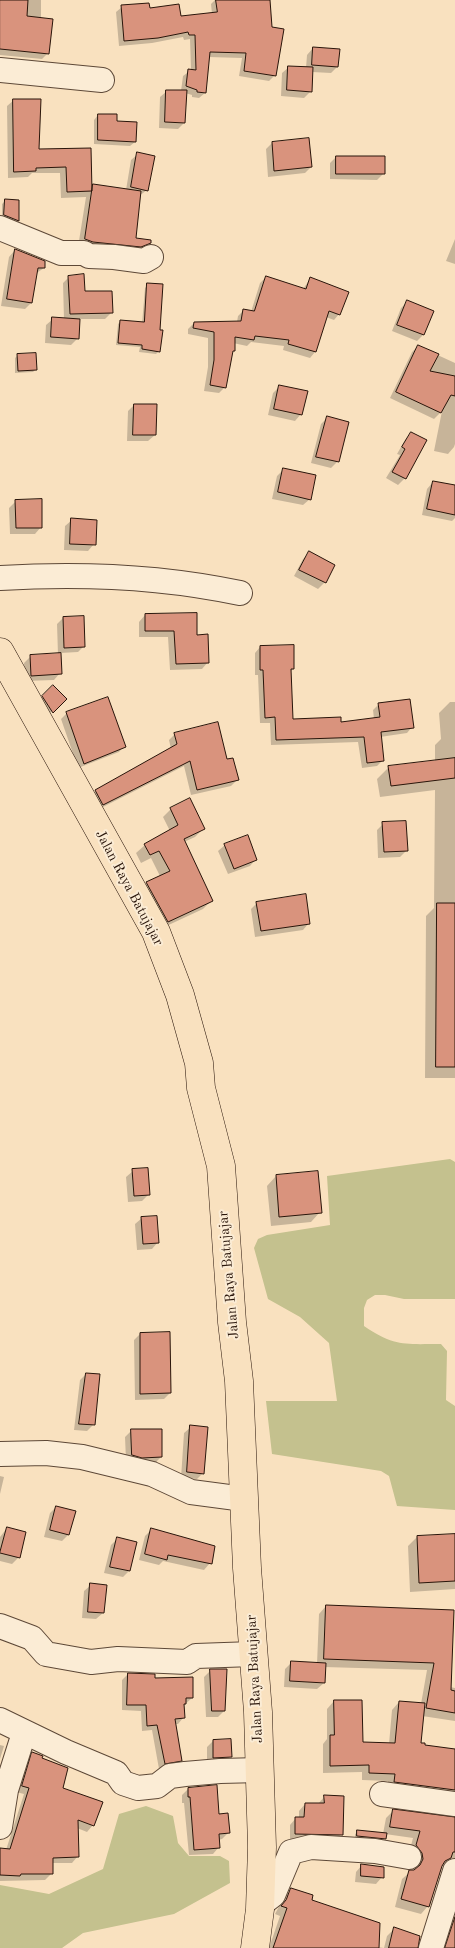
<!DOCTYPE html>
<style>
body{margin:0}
canvas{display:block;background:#f9e1bf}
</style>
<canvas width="455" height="1948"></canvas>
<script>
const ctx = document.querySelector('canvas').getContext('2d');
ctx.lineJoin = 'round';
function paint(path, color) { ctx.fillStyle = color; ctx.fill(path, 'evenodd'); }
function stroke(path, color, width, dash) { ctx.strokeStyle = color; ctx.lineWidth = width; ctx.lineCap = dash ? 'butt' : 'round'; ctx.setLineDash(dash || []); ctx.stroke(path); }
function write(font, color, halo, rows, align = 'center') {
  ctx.font = font + ' "Old Standard TT",serif'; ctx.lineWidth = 4; ctx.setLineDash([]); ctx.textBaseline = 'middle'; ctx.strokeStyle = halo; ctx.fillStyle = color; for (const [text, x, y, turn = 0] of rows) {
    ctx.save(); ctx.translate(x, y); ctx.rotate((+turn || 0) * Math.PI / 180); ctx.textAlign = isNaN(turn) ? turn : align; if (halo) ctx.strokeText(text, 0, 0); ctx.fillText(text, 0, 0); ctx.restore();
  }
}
paint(new Path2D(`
 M 450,1159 L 455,1162 L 455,1299 L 404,1299 L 385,1295 L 375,1295 L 367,1300 L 364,1308 L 364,1326 C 395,1347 405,1344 441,1344 L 447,1351 L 446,1400 L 455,1406 L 455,1510 L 397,1506 L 389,1476 L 381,1471 L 272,1454 L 266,1401 L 337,1401 L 329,1343 L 300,1317 L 268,1299 L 254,1248 L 258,1239 L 267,1235 L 330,1225 L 327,1176 Z
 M 146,1806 L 173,1816 L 178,1843 L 189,1856 L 220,1856 L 229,1861 L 230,1883 L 174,1914 L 83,1933 L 62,1948 L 0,1948 L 0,1885 L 49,1894 L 103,1869 L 119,1814 Z`), '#c4c18e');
paint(new Path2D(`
 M 0,0 L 41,0 L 41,19 L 48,53 L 42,59 L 0,55 Z
 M 215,0 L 269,0 L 275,75 L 269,81 L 239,76 L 242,58 L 208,57 L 205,93 L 199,98 L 192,97 L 192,95 L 185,93 L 184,123 L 178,129 L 159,128 L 160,97 L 167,91 L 181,91 L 183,76 L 191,70 L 190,39 L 184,40 L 183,37 L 152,43 L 119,46 L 116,12 L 122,7 L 148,10 L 180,18 L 212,14 L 211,4 Z
 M 313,48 L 337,67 L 331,73 L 312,72 L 311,91 L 304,98 L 281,96 L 282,73 L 289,67 L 306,68 L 307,55 Z
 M 14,100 L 38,151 L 89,149 L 91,189 L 94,185 L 126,190 L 131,160 L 138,154 L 147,190 L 139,196 L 135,239 L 150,243 L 142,250 L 78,247 L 86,197 L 61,198 L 60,173 L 32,173 L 28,177 L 8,178 L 7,106 Z
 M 98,115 L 116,122 L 135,142 L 130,146 L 94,144 L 94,120 Z
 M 272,143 L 311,167 L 305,173 L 268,177 L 266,149 Z
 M 336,157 L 384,173 L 377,180 L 330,179 L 330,163 Z
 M 5,201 L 18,221 L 15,223 L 2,218 L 2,204 Z
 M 455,239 L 455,264 L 446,261 Z
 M 15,250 L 44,268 L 35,274 L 31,303 L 25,309 L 1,306 L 9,257 Z
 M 69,277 L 84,292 L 111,313 L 105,319 L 79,319 L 78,338 L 71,345 L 45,343 L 46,325 L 53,319 L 64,320 L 63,283 Z
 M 266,277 L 303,289 L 310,279 L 339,314 L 334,320 L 326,317 L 315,352 L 310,358 L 283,350 L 284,346 L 251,342 L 247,346 L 233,343 L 225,387 L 219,393 L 204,391 L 208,367 L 208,338 L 188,334 L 188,329 L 194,323 L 237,322 L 238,316 L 244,310 L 251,312 L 260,283 Z
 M 148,285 L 159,351 L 156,354 L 139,352 L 140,347 L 116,345 L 118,324 L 121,321 L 142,324 L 145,288 Z
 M 407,302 L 433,312 L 423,335 L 417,341 L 392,331 L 401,308 Z
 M 418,346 L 455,363 L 455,444 L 454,447 L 448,454 L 434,451 L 442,411 L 434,419 L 390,398 L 412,352 Z
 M 18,355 L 36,369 L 33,372 L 15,373 L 15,358 Z
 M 280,386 L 301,414 L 295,421 L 268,415 L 273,393 Z
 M 134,405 L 155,435 L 148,441 L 127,441 L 128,411 Z
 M 327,418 L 337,462 L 331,468 L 311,463 L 321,424 Z
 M 411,433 L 425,441 L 405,478 L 398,485 L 386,478 L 400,455 L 397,454 L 405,440 Z
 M 283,470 L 310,499 L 303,505 L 272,499 L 277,476 Z
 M 433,482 L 455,487 L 455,518 L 452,521 L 422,515 L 427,489 Z
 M 16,501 L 41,527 L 35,534 L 10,534 L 9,508 Z
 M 72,520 L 94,544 L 88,551 L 64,550 L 65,526 Z
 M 309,553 L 333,565 L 325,582 L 318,589 L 294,576 L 303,559 Z
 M 145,615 L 196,636 L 208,662 L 202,669 L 170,670 L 168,637 L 139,637 L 139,622 Z
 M 63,618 L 84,646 L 78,652 L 60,653 L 60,673 L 54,680 L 25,681 L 24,663 L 30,657 L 58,655 L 57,624 Z
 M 260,647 L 293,669 L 290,672 L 292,720 L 340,723 L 374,719 L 373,710 L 379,704 L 412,727 L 407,733 L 380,737 L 383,760 L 377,766 L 362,768 L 358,742 L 271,745 L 270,723 L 260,723 L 258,675 L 255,675 L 255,653 Z
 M 53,687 L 66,699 L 49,714 L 40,700 Z
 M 450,702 L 455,702 L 455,1078 L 425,1078 L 426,916 L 434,908 L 435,790 L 380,797 L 377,779 L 389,767 L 435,762 L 435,745 L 441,739 L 439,713 Z
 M 67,713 L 124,746 L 119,752 L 78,768 L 61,719 Z
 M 175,734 L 226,760 L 237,780 L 231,786 L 191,795 L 184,766 L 97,810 L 90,797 L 96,791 L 171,749 L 169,740 Z
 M 171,809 L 203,829 L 195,837 L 184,842 L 211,901 L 203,909 L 160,929 L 138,891 L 147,883 L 160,876 L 151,858 L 141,863 L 136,853 L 145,845 L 170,831 L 163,817 Z
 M 383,824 L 407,850 L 400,857 L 378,858 L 377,830 Z
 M 225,845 L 256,859 L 250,866 L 228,874 L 218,851 Z
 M 257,903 L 309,923 L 303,930 L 255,937 L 251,909 Z
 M 133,1171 L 149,1194 L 142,1201 L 128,1202 L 126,1177 Z
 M 276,1176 L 320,1212 L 311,1222 L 271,1226 L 267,1186 Z
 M 142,1218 L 158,1242 L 152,1249 L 137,1250 L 135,1224 Z
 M 140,1334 L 170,1393 L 164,1399 L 135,1400 L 134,1340 Z
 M 86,1374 L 93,1425 L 87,1431 L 74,1430 L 80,1380 Z
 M 191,1427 L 203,1473 L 197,1479 L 181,1478 L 184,1433 Z
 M 132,1430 L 161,1457 L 155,1463 L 126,1461 L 125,1437 Z
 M 0,1476 L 4,1477 L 0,1494 Z
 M 56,1507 L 75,1512 L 68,1535 L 62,1541 L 44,1537 L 50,1513 Z
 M 7,1528 L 25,1533 L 18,1558 L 12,1564 L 0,1561 L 0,1537 Z
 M 151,1530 L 210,1563 L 204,1570 L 163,1561 L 159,1565 L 139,1560 L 145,1536 Z
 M 455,1535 L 455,1589 L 410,1592 L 408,1546 L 417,1537 Z
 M 117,1539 L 129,1571 L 123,1577 L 104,1573 L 111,1545 Z
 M 91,1585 L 103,1613 L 96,1619 L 82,1618 L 84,1591 Z
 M 326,1606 L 453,1611 L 450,1687 L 455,1688 L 455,1721 L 422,1716 L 420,1744 L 454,1751 L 455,1748 L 455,1800 L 387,1789 L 388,1781 L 362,1780 L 362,1772 L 323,1773 L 323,1744 L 327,1739 L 327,1709 L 334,1701 L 362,1744 L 389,1744 L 392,1710 L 399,1702 L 421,1704 L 427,1670 L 324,1667 L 324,1683 L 317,1689 L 284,1687 L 285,1669 L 292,1662 L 317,1664 L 319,1614 Z
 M 211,1670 L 224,1711 L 218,1717 L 206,1717 L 204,1677 Z
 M 128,1674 L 192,1698 L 183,1706 L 183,1718 L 178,1724 L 174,1724 L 181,1760 L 175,1766 L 159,1769 L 152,1730 L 142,1731 L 141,1711 L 122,1710 L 122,1680 Z
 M 213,1741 L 231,1756 L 224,1763 L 207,1764 L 207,1747 Z
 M 0,1745 L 4,1746 L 0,1759 Z
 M 33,1754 L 93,1825 L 87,1832 L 77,1828 L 78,1856 L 72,1863 L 52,1863 L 52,1873 L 45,1880 L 0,1881 L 0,1850 L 6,1850 L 24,1794 L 16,1792 L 26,1760 Z
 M 188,1789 L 218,1815 L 228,1833 L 222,1839 L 218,1840 L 219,1847 L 213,1854 L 189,1855 L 184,1803 L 182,1803 L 182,1795 Z
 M 325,1796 L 341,1834 L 335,1841 L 290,1840 L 290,1825 L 296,1818 L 299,1818 L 299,1811 L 305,1804 L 318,1804 Z
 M 393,1811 L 455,1819 L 455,1867 L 451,1865 L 441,1866 L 428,1906 L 421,1914 L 395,1907 L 402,1879 L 410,1872 L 414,1871 L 416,1867 L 415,1860 L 409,1853 L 413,1838 L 385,1834 L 385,1838 L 382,1841 L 355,1839 L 355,1834 L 358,1832 L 383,1834 L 386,1818 Z
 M 362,1865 L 382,1877 L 376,1884 L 355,1882 L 356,1872 Z
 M 291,1890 L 377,1947 L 384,1948 L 387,1936 L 394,1929 L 417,1948 L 269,1948 L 280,1916 L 275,1914 L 284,1897 Z
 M 454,1924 L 455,1948 L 441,1948 L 446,1931 Z`), '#0003');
const building = new Path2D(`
 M 0,0 L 28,0 L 27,16 L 53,19 L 49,54 L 0,49 Z
 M 216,0 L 270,0 L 272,27 L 284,29 L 276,76 L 244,71 L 246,53 L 210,52 L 206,93 L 197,92 L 197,90 L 186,86 L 188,69 L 196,70 L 195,35 L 189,35 L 188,32 L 158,38 L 124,41 L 121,5 L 149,3 L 150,8 L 179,4 L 181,16 L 217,12 Z
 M 313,47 L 340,49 L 338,67 L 312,65 Z
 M 288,66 L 313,67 L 312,92 L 287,90 Z
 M 166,90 L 187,90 L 185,123 L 165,122 Z
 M 13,99 L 41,99 L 39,149 L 91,148 L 92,191 L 67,192 L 66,167 L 36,168 L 36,171 L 14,172 Z
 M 98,114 L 117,114 L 117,121 L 137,122 L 136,142 L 98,140 Z
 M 309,138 L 312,167 L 274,171 L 272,142 Z
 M 137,152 L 155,156 L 148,191 L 131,187 Z
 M 336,156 L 385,156 L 385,174 L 336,174 Z
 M 93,184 L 141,191 L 136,238 L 151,240 L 151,243 L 141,247 L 93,242 L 85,239 Z
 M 5,199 L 19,200 L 19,221 L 4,215 Z
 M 15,249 L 45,261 L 45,268 L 38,268 L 32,303 L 7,299 Z
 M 84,274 L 85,291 L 112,291 L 113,313 L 70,314 L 68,276 Z
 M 266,276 L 306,289 L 310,277 L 349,292 L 340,315 L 329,311 L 316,352 L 288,344 L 289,340 L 255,336 L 254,340 L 235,337 L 235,351 L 233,351 L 226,388 L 210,385 L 214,360 L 214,332 L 193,328 L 194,322 L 241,321 L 243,309 L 254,311 Z
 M 147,283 L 163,284 L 160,330 L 163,330 L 160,352 L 142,349 L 142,345 L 118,343 L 120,320 L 144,322 Z
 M 407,300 L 434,311 L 424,335 L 397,325 Z
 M 52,317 L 80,319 L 79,339 L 51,337 Z
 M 418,345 L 439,354 L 430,371 L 455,376 L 455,396 L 451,395 L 441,413 L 396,392 Z
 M 36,353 L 37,370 L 18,371 L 17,354 Z
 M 279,385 L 308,391 L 302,415 L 274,409 Z
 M 134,404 L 157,404 L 156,435 L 133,435 Z
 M 327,416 L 349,422 L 339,462 L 316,457 Z
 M 411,432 L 427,440 L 406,479 L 392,472 L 405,449 L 402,447 Z
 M 283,468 L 316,475 L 311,500 L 278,492 Z
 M 433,481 L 455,485 L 455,515 L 427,509 Z
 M 42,499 L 42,528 L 16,528 L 15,500 Z
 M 71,518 L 97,520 L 96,545 L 70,544 Z
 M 309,551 L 335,565 L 326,583 L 299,570 Z
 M 197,613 L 197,635 L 208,634 L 209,663 L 176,664 L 174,631 L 145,631 L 145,614 Z
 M 84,616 L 85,647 L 64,648 L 63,617 Z
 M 294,645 L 294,669 L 291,669 L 293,719 L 341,717 L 341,722 L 380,717 L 378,703 L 410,699 L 414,728 L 381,732 L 384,761 L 367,763 L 364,737 L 276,740 L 275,717 L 265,718 L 263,670 L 260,670 L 260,646 Z
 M 61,653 L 62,674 L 31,676 L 30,655 Z
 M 53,685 L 67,699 L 53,713 L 42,696 Z
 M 108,697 L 126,747 L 84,764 L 66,712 Z
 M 218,722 L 227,759 L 233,758 L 239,780 L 197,790 L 190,761 L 103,805 L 95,790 L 177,744 L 174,733 Z
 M 455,758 L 455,778 L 391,786 L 388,766 Z
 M 190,798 L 205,829 L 184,839 L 213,901 L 168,922 L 146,882 L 170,871 L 159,851 L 150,855 L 144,844 L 178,825 L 170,808 Z
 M 406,821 L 408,851 L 384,852 L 382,822 Z
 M 248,835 L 257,860 L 234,869 L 224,844 Z
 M 306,894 L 310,924 L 261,931 L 256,902 Z
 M 437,903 L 455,903 L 455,1067 L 436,1067 Z
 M 148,1168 L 150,1195 L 134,1196 L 132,1169 Z
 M 318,1171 L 322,1213 L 279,1217 L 276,1175 Z
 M 157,1216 L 159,1243 L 143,1244 L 141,1217 Z
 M 170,1332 L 171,1393 L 140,1394 L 140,1333 Z
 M 86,1373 L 100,1374 L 95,1425 L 79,1424 Z
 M 190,1425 L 208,1427 L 204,1474 L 187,1472 Z
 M 131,1429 L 162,1429 L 162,1457 L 142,1458 L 132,1455 Z
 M 56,1506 L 76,1511 L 69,1535 L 50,1530 Z
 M 7,1527 L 26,1532 L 20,1558 L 0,1553 Z
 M 151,1528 L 215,1546 L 212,1564 L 168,1555 L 167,1560 L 145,1554 Z
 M 455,1534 L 455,1581 L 419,1583 L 417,1536 Z
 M 117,1537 L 137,1542 L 130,1571 L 110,1567 Z
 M 90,1583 L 107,1585 L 104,1613 L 88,1612 Z
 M 326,1605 L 454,1610 L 451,1690 L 455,1691 L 455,1713 L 426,1708 L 434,1663 L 324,1659 Z
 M 291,1661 L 326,1663 L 325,1683 L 290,1681 Z
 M 210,1669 L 227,1669 L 225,1711 L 212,1711 Z
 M 128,1673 L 155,1674 L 155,1678 L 193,1677 L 193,1698 L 186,1698 L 186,1704 L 184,1704 L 185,1718 L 175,1719 L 182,1761 L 165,1764 L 157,1725 L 147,1726 L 146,1705 L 127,1705 Z
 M 334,1700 L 362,1700 L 363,1742 L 395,1743 L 399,1701 L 425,1703 L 421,1743 L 425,1743 L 425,1745 L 455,1749 L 455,1790 L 394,1782 L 395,1774 L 369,1773 L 369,1765 L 330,1766 L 330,1735 L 334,1735 Z
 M 231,1739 L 232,1757 L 213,1758 L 213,1740 Z
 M 32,1752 L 43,1756 L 42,1758 L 68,1768 L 63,1788 L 103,1802 L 94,1826 L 78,1820 L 79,1857 L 53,1858 L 53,1874 L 21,1874 L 20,1876 L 0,1875 L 0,1848 L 10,1849 L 29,1788 L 22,1786 Z
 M 217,1785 L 219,1814 L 228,1813 L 230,1833 L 219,1834 L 220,1848 L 194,1850 L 190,1797 L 188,1797 L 188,1788 Z
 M 324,1795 L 344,1796 L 343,1835 L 295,1834 L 295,1817 L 304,1817 L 305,1803 L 324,1803 Z
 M 393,1809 L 455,1817 L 455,1852 L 453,1852 L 451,1858 L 445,1861 L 442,1866 L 429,1907 L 401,1899 L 409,1870 L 414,1870 L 420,1865 L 423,1859 L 422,1853 L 416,1845 L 420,1831 L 390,1827 Z
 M 357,1830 L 387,1833 L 386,1839 L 357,1836 Z
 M 361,1864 L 384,1867 L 384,1878 L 361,1876 Z
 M 291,1888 L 313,1895 L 312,1900 L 380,1923 L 379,1948 L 273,1948 L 287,1908 L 281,1906 L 286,1900 Z
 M 455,1917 L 455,1948 L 445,1948 Z
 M 394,1927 L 420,1936 L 418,1948 L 389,1948 Z`);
paint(building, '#d9937d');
stroke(building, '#29150a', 1);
const street = new Path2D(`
 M 0,70 L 102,80
 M 0,228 L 61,253 L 84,253 L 89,256 L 114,257 L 144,261 L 151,257
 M 0,578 C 81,573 160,576 240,593
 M 0,1454 L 46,1453 L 82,1457 L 152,1474 L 191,1492 L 244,1499
 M 0,1626 L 32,1638 L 46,1654 L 91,1662 L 118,1659 L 187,1662 L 196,1656 L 253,1654
 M 0,1720 L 66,1752 L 116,1773 L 123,1783 L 138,1788 L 157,1786 L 170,1776 L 185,1774 L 220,1771 L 260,1770
 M 382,1794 L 455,1804
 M 0,1827 L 6,1790 L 24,1733
 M 260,1905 L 273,1895 L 291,1852 L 311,1847 L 375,1851 L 409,1857
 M 431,1948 L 455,1871`);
const highway = new Path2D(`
 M 0,652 L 156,932 L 180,995 L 199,1063 L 201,1088 L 221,1166 L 232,1322 L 239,1381 L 247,1568 L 258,1712 L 262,1847 L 260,1909 L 255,1948`);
stroke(street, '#5d4837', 26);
stroke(highway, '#29150a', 29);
stroke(street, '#fbecd5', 24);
stroke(highway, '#f9e1bf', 28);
write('14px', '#29150a', '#fbecd5', [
 ["Jalan Raya Batujajar",129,888,62],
 ["Jalan Raya Batujajar",229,1275,-95],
 ["Jalan Raya Batujajar",255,1679,-93]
]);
</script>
